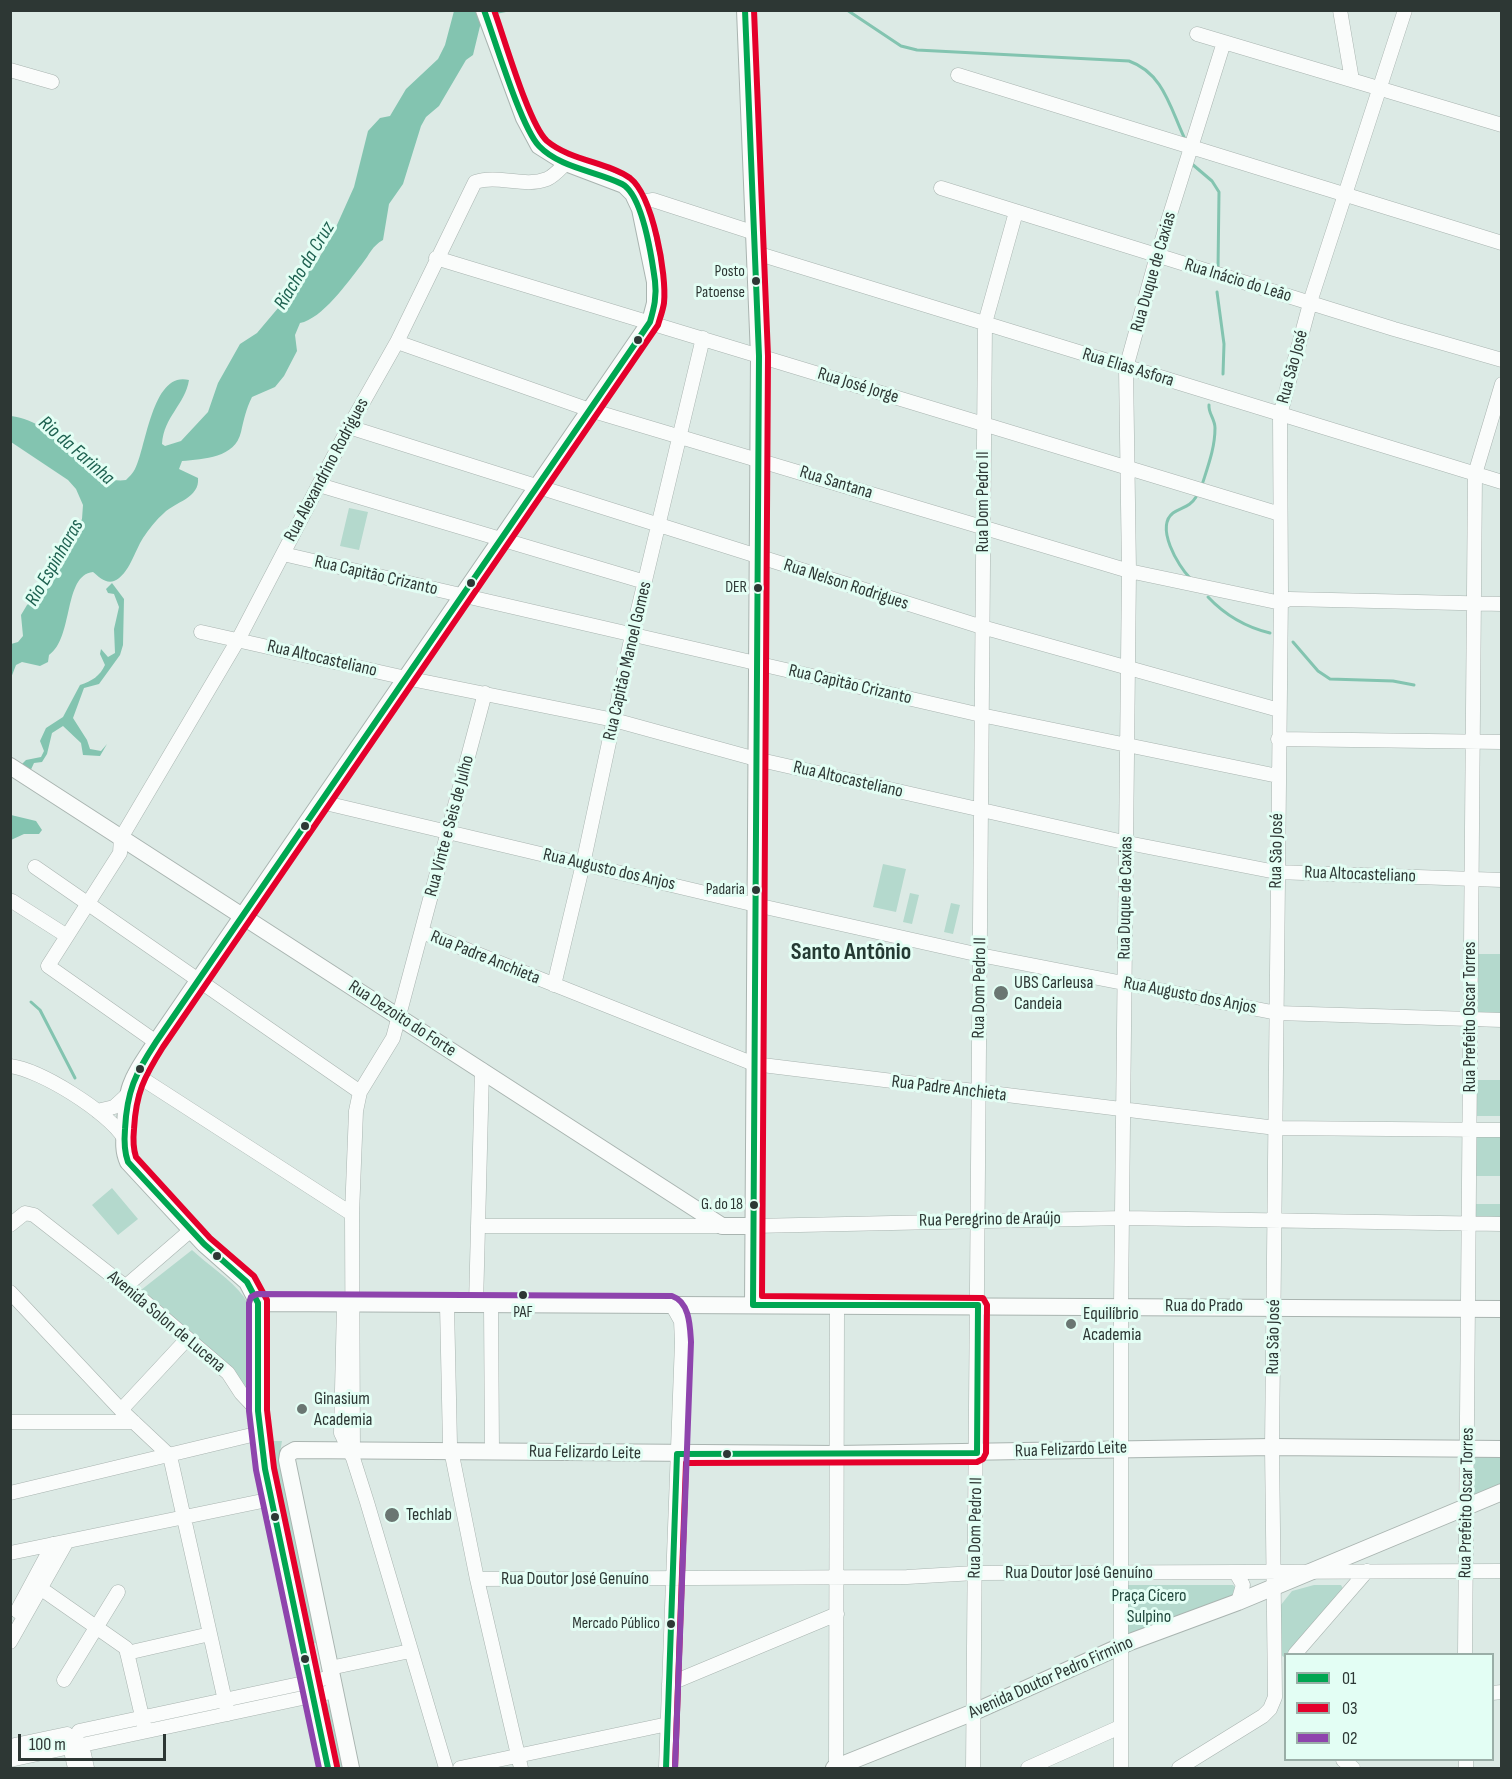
<!DOCTYPE html>
<meta charset="utf-8">
<style>
body{margin:0}
#map{position:relative;width:1512px;height:1779px;overflow:hidden;background:#dceae5;font-family:"Sofia Sans Condensed",sans-serif}
canvas{display:block}
.frame{position:absolute;inset:0;border:12px solid #2d3734;pointer-events:none}
.legend{position:absolute;left:1284px;top:1653px;width:210px;height:108px;box-sizing:border-box;background:#e3fef4;border:2px solid #9aaea7;margin:0;padding:8px 10px;list-style:none;font-size:18px;color:#2d3734}
.legend li{display:flex;align-items:center;gap:12px;height:30px}
.legend b{width:30px;border:2px solid #9aaea7}
.scale{position:absolute;left:18px;top:1734px;width:148px;height:27px;box-sizing:border-box;border:3px solid #2d3734;border-top:0;padding-left:8px;font-size:18px;line-height:21px;white-space:nowrap;color:#2d3734;-webkit-text-stroke:4px #e3fef4;paint-order:stroke}
</style>
<div id="map">
<canvas width="1512" height="1779"></canvas>
<div class="frame"></div>
<ul class="legend">
<li><b style="height:8px;background:#00a651"></b>01</li>
<li><b style="height:8px;background:#e4002b"></b>03</li>
<li><b style="height:8px;background:#8e44ad"></b>02</li>
</ul>
<div class="scale">100 m</div>
</div>
<script>
const ctx = document.querySelector('canvas').getContext('2d');
ctx.lineJoin = 'round';
function paint(path, color) { ctx.fillStyle = color; ctx.fill(path, 'evenodd'); }
function stroke(path, color, width, dash) { ctx.strokeStyle = color; ctx.lineWidth = width; ctx.lineCap = dash ? 'butt' : 'round'; ctx.setLineDash(dash || []); ctx.stroke(path); }
function write(font, color, halo, rows, align = 'center') {
  ctx.font = font + ' "Sofia Sans Condensed",sans-serif'; ctx.lineWidth = 6; ctx.setLineDash([]); ctx.textBaseline = 'middle'; ctx.strokeStyle = halo; ctx.fillStyle = color; for (const [text, x, y, turn = 0] of rows) {
    ctx.save(); ctx.translate(x, y); ctx.rotate((+turn || 0) * Math.PI / 180); ctx.textAlign = isNaN(turn) ? turn : align; if (halo) ctx.strokeText(text, 0, 0); ctx.fillText(text, 0, 0); ctx.restore();
  }
}
paint(new Path2D(`
 M 349,508 L 368,512 L 359,550 L 340,546 Z
 M 883,864 L 906,869 L 896,912 L 873,907 Z
 M 910,893 L 919,895 L 912,924 L 903,922 Z
 M 951,903 L 960,905 L 953,934 L 944,932 Z
 M 1471,954 L 1501,954 L 1501,1020 L 1470,1020 Z
 M 1470,1080 L 1501,1080 L 1501,1116 L 1470,1116 Z
 M 1470,1129 L 1501,1130 L 1501,1176 L 1469,1176 Z
 M 112,1188 L 138,1219 L 118,1235 L 92,1205 Z
 M 1469,1204 L 1501,1204 L 1501,1224 L 1469,1224 Z
 M 192,1250 C 208,1265 231,1279 244,1297 C 257,1318 252,1364 252,1389 L 249,1400 L 141,1290 Z
 M 269,1441 L 282,1441 L 279,1458 L 317,1643 L 309,1644 Z
 M 1468,1449 L 1501,1449 L 1501,1489 L 1467,1505 Z
 M 1128,1585 L 1233,1585 L 1237,1589 L 1237,1594 L 1127,1637 Z
 M 1314,1585 L 1341,1585 L 1345,1592 L 1284,1657 L 1281,1655 L 1280,1606 L 1292,1591 Z
 M 327,1703 L 332,1707 L 346,1768 L 332,1768 L 322,1705 Z`), '#b4d9cd');
paint(new Path2D(`
 M 454,11 L 511,11 L 491,15 L 481,22 L 473,55 L 466,60 L 439,106 L 426,117 L 421,126 L 403,184 L 389,204 L 383,240 C 372,246 370,254 362,264 C 348,282 322,319 300,323 L 295,335 L 297,351 L 284,376 L 275,387 L 252,397 C 246,409 244,419 241,432 C 235,458 204,459 182,461 L 179,469 L 198,478 C 200,498 175,502 164,513 C 156,520 149,529 143,538 C 135,550 129,575 114,581 C 106,584 99,577 93,572 C 63,575 74,638 49,655 L 48,662 L 40,666 L 22,662 L 16,665 L 11,678 L 11,644 L 18,642 L 23,636 L 21,615 L 27,605 L 52,585 L 56,570 L 82,519 L 83,505 L 76,489 L 68,480 L 11,442 L 11,416 C 63,422 83,486 126,480 C 129,477 133,473 135,469 C 146,449 152,370 189,380 C 185,405 164,416 162,444 L 165,446 L 181,441 L 208,412 L 218,383 L 240,344 L 257,333 L 316,263 L 332,236 L 354,187 L 368,131 L 380,118 L 390,116 L 406,89 L 438,59 L 445,45 Z
 M 112,583 L 124,599 L 123,645 L 120,655 L 99,684 L 84,688 L 73,718 L 87,740 L 90,749 L 101,751 L 107,744 L 100,756 L 83,755 L 81,743 L 63,726 L 52,733 L 47,754 L 42,762 L 34,763 L 28,776 L 22,764 L 26,760 L 41,757 L 44,751 L 40,741 L 46,728 L 63,717 L 80,685 C 92,681 100,676 105,665 L 100,654 L 101,649 L 108,657 L 115,653 L 114,629 L 119,607 L 114,594 L 108,593 L 106,589 Z
 M 11,815 L 36,821 L 42,830 L 39,834 L 24,834 L 11,840 Z`), '#83c4b0');
stroke(new Path2D(`
 M 847,10 L 901,46 L 917,50 L 1129,61 C 1163,73 1170,107 1184,137
 M 1192,164 L 1212,181 L 1219,192 L 1218,270
 M 1217,292 L 1224,344 L 1223,374
 M 1202,485 C 1208,466 1215,448 1215,428 C 1215,419 1208,413 1209,405
 M 1190,578 C 1178,566 1155,527 1173,513 C 1182,507 1190,507 1196,497
 M 1208,597 C 1225,615 1245,627 1270,633
 M 1293,642 L 1318,671 L 1330,679 L 1393,681 L 1414,685
 M 31,1002 L 40,1010 L 75,1078`), '#83c4b0', 3);
const minor = new Path2D(`
 M 1340,10 L 1352,80
 M 1197,34 L 1502,125
 M 10,70 L 52,82
 M 958,75 L 1502,243
 M 941,188 L 1394,329 L 1502,360
 M 640,209 L 647,201 L 653,200 L 755,233
 M 756,253 L 1502,482
 M 436,258 L 1280,514
 M 397,342 L 590,410 L 1129,571 L 1281,603 L 1289,599 L 1502,604
 M 349,427 L 982,627 L 1279,710
 M 319,485 L 645,582
 M 283,554 L 981,715 L 1278,776
 M 201,632 L 406,678 L 614,720 L 756,759 L 1128,843 L 1276,872 L 1502,880
 M 1278,739 L 1502,742
 M 321,802 L 756,905 L 980,955 L 1277,1013 L 1502,1020
 M 35,867 L 360,1092
 M 12,901 L 67,936
 M 422,932 L 754,1064 L 1276,1128 L 1502,1130
 M 554,985 L 583,864 L 632,635 L 703,338
 M 156,1042 L 48,966 L 120,853 L 121,838 L 238,640 L 349,427 L 397,342 L 475,182 C 498,174 524,188 547,179 C 554,176 560,169 566,163
 M 10,1066 C 41,1070 108,1112 124,1138
 M 135,1074 L 352,1214
 M 97,1111 L 114,1107 L 126,1096
 M 10,1225 L 25,1213 L 34,1215 L 144,1301 L 228,1373 L 241,1393 L 258,1411
 M 478,1226 L 722,1226
 M 753,1226 L 1124,1218 L 1502,1224
 M 125,1287 L 191,1230
 M 10,1292 L 121,1410 L 170,1456
 M 344,1305 L 341,1433 L 353,1458 L 367,1502 L 446,1768
 M 447,1305 L 450,1445 L 477,1579 L 521,1768
 M 476,1305 L 482,1070
 M 491,1305 L 492,1452
 M 121,1410 L 187,1339
 M 10,1422 L 134,1422
 M 170,1456 L 228,1714
 M 353,1458 L 352,1214 L 356,1111 L 360,1092 L 393,1038 L 485,693
 M 10,1493 L 260,1433
 M 10,1553 L 272,1499
 M 1236,1573 L 1243,1585 L 1238,1602
 M 477,1579 L 907,1577 L 975,1573 L 1502,1571
 M 33,1583 L 126,1648 L 144,1725
 M 17,1611 L 53,1544
 M 10,1642 L 66,1543
 M 127,1653 L 210,1634
 M 1295,1654 L 1367,1571
 M 1465,1654 L 1475,474 L 1502,384
 M 330,1668 L 410,1651
 M 64,1680 L 118,1592
 M 669,1684 L 837,1614
 M 1492,1693 L 1502,1692
 M 82,1745 L 335,1691
 M 82,1745 L 87,1768
 M 10,1746 L 67,1734 L 80,1744
 M 70,1747 L 79,1731 L 332,1677
 M 70,1747 L 75,1768
 M 10,1760 L 70,1747
 M 1343,1760 L 1353,1768
 M 1466,1760 L 1466,1768
 M 460,1768 L 668,1724
 M 666,1768 L 682,1342 L 681,1321 L 672,1305
 M 836,1768 L 837,1305
 M 973,1768 L 985,323 L 1016,212
 M 1028,1768 L 1120,1727
 M 1121,1768 L 1121,1306 L 1129,571 L 1126,368 L 1157,256 L 1224,42
 M 1179,1768 L 1263,1716 L 1270,1709 L 1275,1697 L 1272,1447 L 1281,593 L 1280,415 L 1312,296 L 1405,10`);
const major = new Path2D(`
 M 745,10 L 759,356 L 753,1305
 M 10,766 L 722,1226 L 753,1226
 M 258,1303 L 1502,1309
 M 328,1768 L 265,1469 L 258,1411 L 258,1303 L 247,1282 L 204,1244 L 128,1162 C 123,1151 124,1141 125,1129 C 126,1084 132,1079 156,1042 L 650,322 L 655,303 L 655,282 L 640,209 L 633,194 L 624,185 L 566,163 L 539,146 L 524,118 L 484,10
 M 351,1768 L 287,1460 L 288,1454 L 295,1450 L 837,1454 L 1272,1447 L 1502,1449
 M 834,1768 L 974,1712 L 1130,1642 L 1238,1602 L 1502,1492`);
stroke(minor, '#a9b4b0', 15);
stroke(major, '#a9b4b0', 18);
stroke(minor, '#fafcfb', 14);
stroke(major, '#fafcfb', 16);
stroke(new Path2D(`
 M 328,1768 L 265,1469 L 258,1411 L 258,1303 L 247,1282 L 204,1244 L 128,1162 C 124,1151 124,1141 125,1129 C 127,1091 135,1074 156,1042 L 650,322 C 654,308 657,296 655,281 C 652,259 643,195 622,184 C 596,171 560,168 539,146 C 521,127 495,40 484,10
 M 666,1768 L 677,1454 L 977,1453 L 978,1305 L 753,1305 L 759,356 L 745,10`), '#00a651', 6);
stroke(new Path2D(`
 M 337,1766 L 274,1468 L 267,1410 L 267,1300 L 254,1276 L 210,1238 L 136,1157 C 133,1148 133,1139 134,1129 C 136,1093 144,1077 163,1047 L 658,325 C 660,318 663,310 664,303 C 667,275 653,196 630,178 C 608,162 571,161 547,141 C 529,125 504,37 494,10
 M 675,1768 L 686,1463 L 977,1462 L 983,1459 L 986,1453 L 987,1305 L 983,1298 L 762,1296 L 768,356 L 754,10`), '#e4002b', 6);
stroke(new Path2D(`
 M 319,1768 L 256,1470 L 249,1411 L 249,1303 L 251,1297 L 257,1294 L 672,1296 C 690,1302 690,1327 691,1342 L 675,1768`), '#8e44ad', 6);
for (const [x, y, r, color] of [
 [756,281,5,"#2d3734"],
 [638,340,5,"#2d3734"],
 [471,583,5,"#2d3734"],
 [758,588,5,"#2d3734"],
 [305,826,5,"#2d3734"],
 [756,890,5,"#2d3734"],
 [1001,993,8,"#6a7672"],
 [140,1069,5,"#2d3734"],
 [754,1205,5,"#2d3734"],
 [217,1256,5,"#2d3734"],
 [523,1295,5,"#2d3734"],
 [1071,1324,6,"#6a7672"],
 [302,1409,6,"#6a7672"],
 [727,1454,5,"#2d3734"],
 [392,1515,8,"#6a7672"],
 [275,1517,5,"#2d3734"],
 [671,1624,5,"#2d3734"],
 [305,1659,5,"#2d3734"]
]) { const dot = new Path2D(); dot.arc(x, y, r, 0, 2 * Math.PI); ctx.fillStyle = color; ctx.fill(dot); stroke(dot, '#e3fef4', 2); }
write('16px', '#2d3734', '#e3fef4', [
 ["Posto",745,272],
 ["Patoense",745,293],
 ["DER",747,588],
 ["Padaria",745,890],
 ["G. do 18",743,1205],
 ["PAF",523,1313,"center"],
 ["Mercado Público",660,1624]
], 'right');
write('18px', '#2d3734', '#e3fef4', [
 ["Rua Duque de Caxias",1154,272,-74],
 ["Rua Inácio do Leão",1238,281,17],
 ["Rua São José",1293,367,-75],
 ["Rua Elias Asfora",1128,368,17],
 ["Rua José Jorge",858,386,17],
 ["Rua Alexandrino Rodrigues",327,470,-62],
 ["Rua Santana",836,483,17],
 ["Rua Dom Pedro II",983,502,-90],
 ["Rua Capitão Crizanto",376,576,13],
 ["Rua Nelson Rodrigues",846,585,18],
 ["Rua Altocasteliano",322,659,13],
 ["Rua Capitão Manoel Gomes",628,661,-77],
 ["Rua Capitão Crizanto",850,685,13],
 ["Rua Altocasteliano",848,780,13],
 ["Rua Vinte e Seis de Julho",450,826,-75],
 ["Rua São José",1277,851,-89],
 ["Rua Augusto dos Anjos",609,870,13],
 ["Rua Altocasteliano",1360,875,2],
 ["Rua Duque de Caxias",1126,898,-89],
 ["Rua Padre Anchieta",485,958,22],
 ["Rua Dom Pedro II",980,988,-89],
 ["Rua Augusto dos Anjos",1190,996,11],
 ["Rua Prefeito Oscar Torres",1470,1017,-90],
 ["Rua Dezoito do Forte",402,1019,33],
 ["Rua Padre Anchieta",949,1089,7],
 ["Rua Peregrino de Araújo",990,1220,-1],
 ["Rua do Prado",1204,1306],
 ["Avenida Solon de Lucena",166,1322,40],
 ["Rua São José",1274,1337,-89],
 ["Rua Felizardo Leite",1071,1450,-2],
 ["Rua Felizardo Leite",585,1453,1],
 ["Rua Prefeito Oscar Torres",1467,1503,-89],
 ["Rua Dom Pedro II",976,1528,-89],
 ["Rua Doutor José Genuíno",1079,1573],
 ["Rua Doutor José Genuíno",575,1579],
 ["Avenida Doutor Pedro Firmino",1051,1678,-24]
]);
write('18px', '#2d3734', '#e3fef4', [
 ["UBS Carleusa",1014,983],
 ["Candeia",1014,1004],
 ["Equilíbrio",1083,1314],
 ["Academia",1083,1335],
 ["Ginasium",314,1399],
 ["Academia",314,1420],
 ["Techlab",406,1515]
], 'left');
write('18px', '#22483d', '#e3fef4', [
 ["Praça Cícero",1149,1596],
 ["Sulpino",1149,1617]
]);
write('italic 20px', '#1f6251', '#e3fef4', [
 ["Riacho da Cruz",305,266,-59],
 ["Rio da Farinha",76,451,41],
 ["Rio Espinharas",55,563,-60]
]);
write('bold 24px', '#243a33', '#e3fef4', [
 ["Santo Antônio",851,953]
]);
</script>
